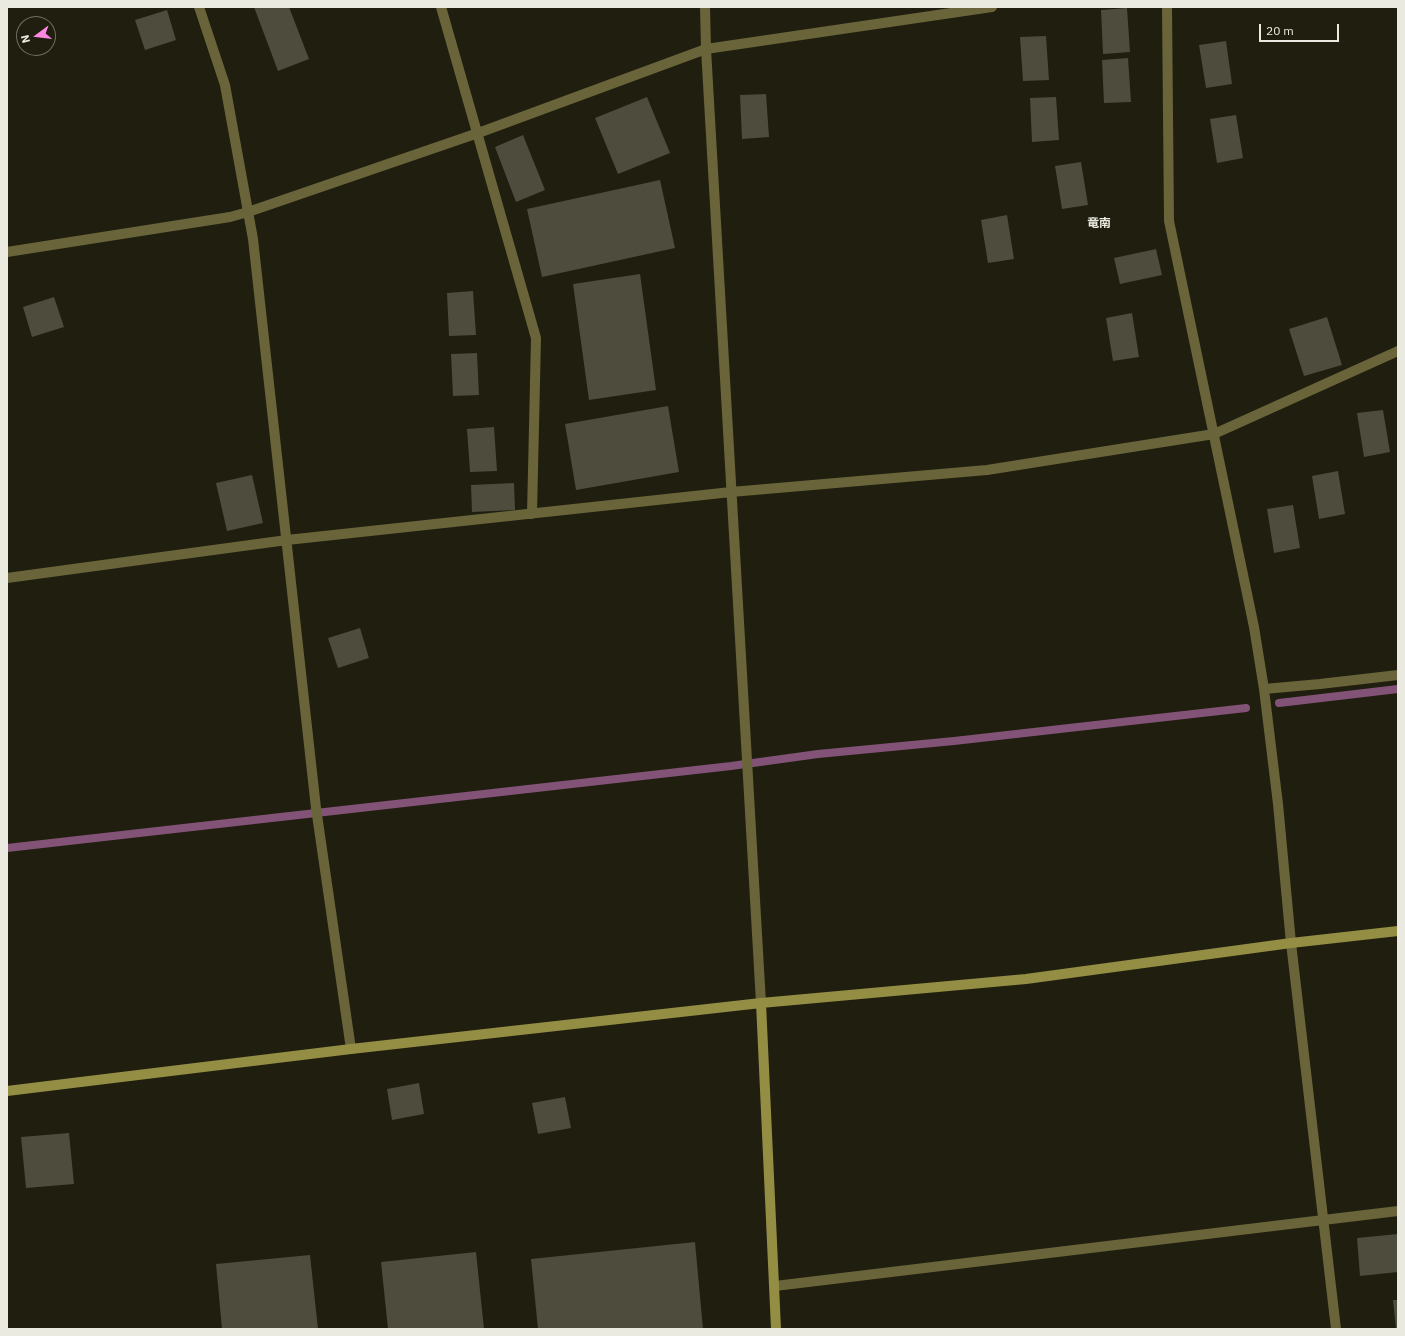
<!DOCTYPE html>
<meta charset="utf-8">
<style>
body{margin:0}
#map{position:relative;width:1405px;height:1336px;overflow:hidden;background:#1f1e0f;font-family:"IBM Plex Sans",sans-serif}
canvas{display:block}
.frame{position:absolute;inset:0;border:8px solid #ebeae0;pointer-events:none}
.north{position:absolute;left:16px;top:16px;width:40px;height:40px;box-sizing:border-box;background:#1f1e0f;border:1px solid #717063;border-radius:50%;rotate:255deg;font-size:11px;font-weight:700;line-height:16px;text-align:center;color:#ebeae0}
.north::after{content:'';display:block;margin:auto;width:14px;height:18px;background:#fd86e1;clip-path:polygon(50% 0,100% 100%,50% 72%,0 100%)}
.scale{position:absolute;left:1259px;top:24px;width:80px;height:18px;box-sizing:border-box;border:2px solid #ebeae0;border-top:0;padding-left:5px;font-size:12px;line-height:14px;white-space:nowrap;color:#ebeae0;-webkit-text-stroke:3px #1f1e0f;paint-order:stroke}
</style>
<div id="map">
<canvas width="1405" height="1336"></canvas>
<div class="frame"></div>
<div class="north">N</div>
<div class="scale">20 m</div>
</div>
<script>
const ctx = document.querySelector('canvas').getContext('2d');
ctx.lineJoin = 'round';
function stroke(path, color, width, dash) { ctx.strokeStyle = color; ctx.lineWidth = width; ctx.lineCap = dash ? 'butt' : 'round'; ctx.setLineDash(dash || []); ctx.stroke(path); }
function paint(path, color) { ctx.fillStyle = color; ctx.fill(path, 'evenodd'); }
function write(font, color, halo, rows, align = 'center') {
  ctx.font = font + ' "IBM Plex Sans","Noto Sans JP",sans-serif'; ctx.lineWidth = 4; ctx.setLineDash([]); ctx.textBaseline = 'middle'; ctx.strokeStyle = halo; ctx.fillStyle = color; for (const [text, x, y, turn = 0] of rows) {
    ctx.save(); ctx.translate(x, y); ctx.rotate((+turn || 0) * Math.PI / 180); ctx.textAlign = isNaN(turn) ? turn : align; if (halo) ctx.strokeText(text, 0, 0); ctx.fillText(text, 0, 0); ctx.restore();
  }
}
stroke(new Path2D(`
 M 1279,703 L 1398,689
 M 7,848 L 731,766 L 818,754 L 954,741 L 1246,708`), '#825376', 8);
paint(new Path2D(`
 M 254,7 L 289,7 L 309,59 L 278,71 Z
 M 1127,8 L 1130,52 L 1103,54 L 1101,10 Z
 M 167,10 L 176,40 L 145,50 L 135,20 Z
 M 1046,36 L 1049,80 L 1023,81 L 1020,37 Z
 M 1226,41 L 1232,84 L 1206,88 L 1199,45 Z
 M 1128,58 L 1131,102 L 1104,103 L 1102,60 Z
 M 766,94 L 769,137 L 742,139 L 740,95 Z
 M 647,97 L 670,153 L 618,174 L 595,118 Z
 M 1056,97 L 1059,140 L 1032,142 L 1030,98 Z
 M 1236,115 L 1243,158 L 1217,163 L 1210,119 Z
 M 523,135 L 545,190 L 516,202 L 495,147 Z
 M 1081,162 L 1088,205 L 1062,209 L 1055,166 Z
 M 660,180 L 675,248 L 542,277 L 527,209 Z
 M 1007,215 L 1014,259 L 988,263 L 981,220 Z
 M 1156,249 L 1162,275 L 1120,284 L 1114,258 Z
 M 640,274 L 656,390 L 589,400 L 573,284 Z
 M 473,291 L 476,335 L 449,336 L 447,293 Z
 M 54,297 L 64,327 L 32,337 L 23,307 Z
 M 1132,313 L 1139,357 L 1113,361 L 1106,318 Z
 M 1327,317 L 1342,365 L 1304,376 L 1289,329 Z
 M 477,353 L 479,395 L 453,396 L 451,354 Z
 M 668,406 L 679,472 L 576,490 L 565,424 Z
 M 1383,410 L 1390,452 L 1364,457 L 1357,413 Z
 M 494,427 L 497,471 L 470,472 L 467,429 Z
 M 1338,471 L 1345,514 L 1319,519 L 1312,476 Z
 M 252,475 L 263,523 L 227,531 L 216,483 Z
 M 514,483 L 515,510 L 472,512 L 471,485 Z
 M 1293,505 L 1300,548 L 1274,553 L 1267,509 Z
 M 360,628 L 369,658 L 338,668 L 328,638 Z
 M 419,1083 L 424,1114 L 392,1120 L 387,1089 Z
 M 565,1097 L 571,1128 L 538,1134 L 532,1103 Z
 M 69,1133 L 74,1184 L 26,1188 L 21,1137 Z
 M 1398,1234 L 1398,1272 L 1360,1276 L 1357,1238 Z
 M 695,1242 L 703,1329 L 538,1329 L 531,1259 Z
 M 476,1252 L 484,1329 L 388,1329 L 381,1262 Z
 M 310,1255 L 318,1329 L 222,1329 L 216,1264 Z
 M 1393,1300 L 1398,1300 L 1398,1329 L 1396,1329 Z`), '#4e4c3c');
stroke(new Path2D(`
 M 199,7 L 225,85 L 253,239 L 316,808 L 351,1049
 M 441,7 L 536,338 L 532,514
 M 705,7 L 706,49 L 761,1003
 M 1167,7 L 1169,221 L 1254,627 L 1264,689 L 1278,804 L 1291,943 L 1336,1329
 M 7,252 L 230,217 L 248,212 L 481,132 L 706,49 L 992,7
 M 7,578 L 287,540 L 731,492 L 987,470 L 1214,434 L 1398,351
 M 1264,689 L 1320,684 L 1398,675
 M 775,1286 L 1398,1211`), '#696439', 10);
stroke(new Path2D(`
 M 761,1003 L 776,1329
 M 7,1091 L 351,1049 L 761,1003 L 1026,979 L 1291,943 L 1398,931`), '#948d44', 10);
write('bold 12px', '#ebeae0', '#1f1e0f', [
 ["竜南",1099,224]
]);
</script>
